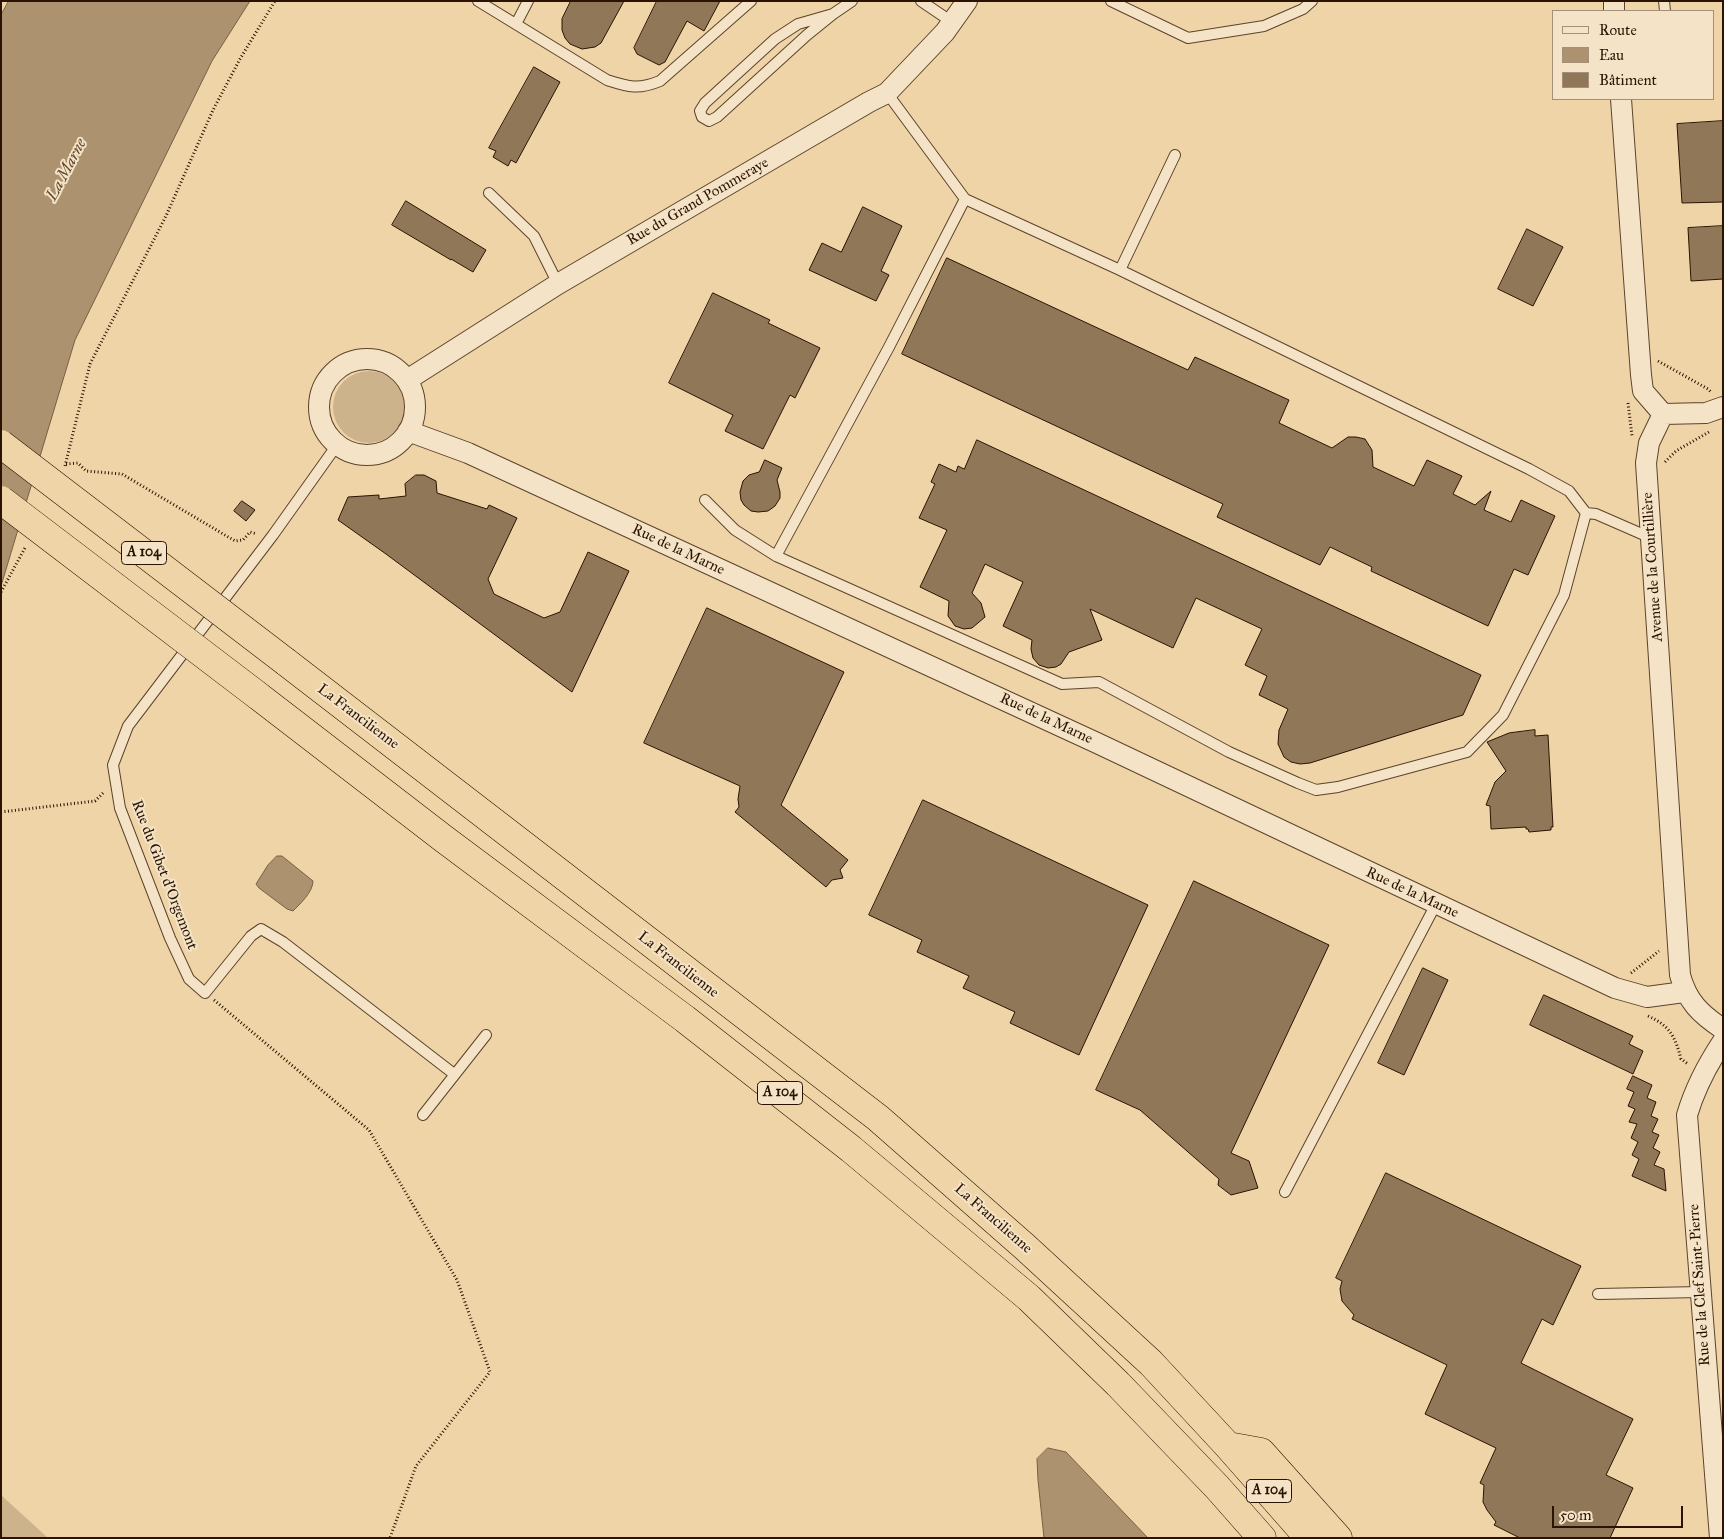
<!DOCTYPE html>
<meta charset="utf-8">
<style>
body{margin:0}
#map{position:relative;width:1724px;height:1539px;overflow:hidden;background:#eed4a7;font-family:"IM FELL Great Primer",serif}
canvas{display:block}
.frame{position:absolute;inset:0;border:2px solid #2b1302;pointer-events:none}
.legend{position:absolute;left:1552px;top:10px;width:162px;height:90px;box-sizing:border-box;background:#f4e3c6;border:1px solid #a49078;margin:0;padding:6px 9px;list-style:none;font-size:15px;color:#2b1302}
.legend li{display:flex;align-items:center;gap:10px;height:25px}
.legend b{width:25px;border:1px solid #a49078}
.scale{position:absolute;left:1552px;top:1506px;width:131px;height:22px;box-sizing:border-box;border:2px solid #2b1302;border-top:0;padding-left:6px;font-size:15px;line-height:18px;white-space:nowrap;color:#2b1302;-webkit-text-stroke:4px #f4e3c6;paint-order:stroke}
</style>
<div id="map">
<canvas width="1724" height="1539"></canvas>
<div class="frame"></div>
<ul class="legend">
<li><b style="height:6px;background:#f4e3c6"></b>Route</li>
<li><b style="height:14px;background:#ac926f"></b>Eau</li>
<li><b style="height:14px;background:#907758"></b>Bâtiment</li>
</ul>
<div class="scale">50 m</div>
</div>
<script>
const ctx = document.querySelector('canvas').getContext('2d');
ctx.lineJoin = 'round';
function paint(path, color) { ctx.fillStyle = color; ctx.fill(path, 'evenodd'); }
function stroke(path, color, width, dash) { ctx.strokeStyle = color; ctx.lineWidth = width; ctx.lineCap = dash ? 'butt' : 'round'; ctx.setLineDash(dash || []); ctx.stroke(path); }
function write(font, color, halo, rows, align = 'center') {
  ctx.font = font + ' "IM FELL Great Primer",serif'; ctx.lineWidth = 4; ctx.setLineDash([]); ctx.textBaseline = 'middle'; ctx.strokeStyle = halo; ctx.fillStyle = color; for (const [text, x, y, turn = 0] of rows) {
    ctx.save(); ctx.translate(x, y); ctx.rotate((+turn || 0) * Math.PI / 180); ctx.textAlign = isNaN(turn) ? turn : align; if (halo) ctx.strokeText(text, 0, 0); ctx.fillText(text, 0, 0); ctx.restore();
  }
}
paint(new Path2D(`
 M333 407a36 36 0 1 1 72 0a36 36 0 1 1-72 0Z
 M 1,1495 L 48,1538 L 1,1538 Z`), '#cdb38b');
const water = new Path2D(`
 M 9,1 L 250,1 L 212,61 L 75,340 L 1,586 L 1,15 Z
 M 277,856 L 282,856 L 313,881 C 313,892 300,904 293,911 L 287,909 L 259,888 L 256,884 L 268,865 Z
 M 1048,1448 L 1066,1452 L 1148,1538 L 1044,1538 L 1038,1480 L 1037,1459 Z`);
paint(water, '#ac926f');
stroke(water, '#785f43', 1);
const building = new Path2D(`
 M 571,1 L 624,1 L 601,43 L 595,47 L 582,49 L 570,44 L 565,38 L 562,30 L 562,19 Z
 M 657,1 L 720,1 L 704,31 L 687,21 L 665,62 L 659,65 L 637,54 L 634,48 Z
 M 534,67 L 560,82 L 516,163 L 511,160 L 508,166 L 493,157 L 496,151 L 489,148 Z
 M 1723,121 L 1723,202 L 1682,203 L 1677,124 Z
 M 406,201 L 486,250 L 473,272 L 451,259 L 451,260 L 392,225 Z
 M 863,207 L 902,226 L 881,271 L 889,275 L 876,301 L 809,270 L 822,243 L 841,252 Z
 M 1723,226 L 1723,279 L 1691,281 L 1688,228 Z
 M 1527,229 L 1563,247 L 1533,306 L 1498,289 Z
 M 947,258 L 1188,370 L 1195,357 L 1289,400 L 1279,423 L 1332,448 L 1348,437 L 1356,437 L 1365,439 L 1372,450 L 1373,467 L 1414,486 L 1427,460 L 1462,476 L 1453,494 L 1475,505 L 1491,491 L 1484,510 L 1511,522 L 1521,500 L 1555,516 L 1528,575 L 1514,569 L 1488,626 L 1371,571 L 1372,567 L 1330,547 L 1320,565 L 1217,517 L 1223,504 L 902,354 Z
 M 713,293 L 770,320 L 768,323 L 820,348 L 795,398 L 790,395 L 763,449 L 725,431 L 733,415 L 669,383 Z
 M 977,440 L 1481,675 L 1463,715 L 1310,763 L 1300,764 L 1291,762 L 1284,757 L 1278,744 L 1279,730 L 1288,709 L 1259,695 L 1267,676 L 1245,665 L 1262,629 L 1196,598 L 1173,648 L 1090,609 L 1102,640 L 1069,652 L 1061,664 L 1056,667 L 1048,668 L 1039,665 L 1033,658 L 1031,649 L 1032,640 L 1003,626 L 1023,582 L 985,564 L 972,593 L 981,603 L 985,617 L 972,628 L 964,629 L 955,626 L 948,616 L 949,601 L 920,587 L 947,530 L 919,518 L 935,484 L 931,482 L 939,464 L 956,472 L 958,466 L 964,469 Z
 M 765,460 L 782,468 L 777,480 L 780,492 L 780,498 L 775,506 L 768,511 L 758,512 L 751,511 L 744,505 L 741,500 L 740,492 L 743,481 L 749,475 L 759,472 Z
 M 416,475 L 424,475 L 436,481 L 437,493 L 487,509 L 489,505 L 517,518 L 488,579 L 494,594 L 544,618 L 560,612 L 588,552 L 629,571 L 572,692 L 386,554 L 338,520 L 348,497 L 379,495 L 379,499 L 406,496 L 405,484 Z
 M 242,501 L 255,510 L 246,521 L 234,511 Z
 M 707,608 L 844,672 L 781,805 L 848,860 L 840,870 L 843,878 L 832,880 L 826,887 L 735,812 L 739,807 L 738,799 L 740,786 L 644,743 Z
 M 1535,730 L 1535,736 L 1548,735 L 1553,827 L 1551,827 L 1551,830 L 1529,832 L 1528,829 L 1526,829 L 1526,827 L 1491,829 L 1490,806 L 1486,805 L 1495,782 L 1506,771 L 1487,742 L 1509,733 Z
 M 923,800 L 1148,905 L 1079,1055 L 1010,1023 L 1015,1012 L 963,988 L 969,976 L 917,952 L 922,940 L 869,915 Z
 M 1194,881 L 1329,945 L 1231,1153 L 1249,1161 L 1258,1188 L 1231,1195 L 1218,1185 L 1219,1179 L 1140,1110 L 1096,1090 Z
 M 1423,968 L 1448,980 L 1404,1075 L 1378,1063 Z
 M 1544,995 L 1633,1036 L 1629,1044 L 1643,1051 L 1633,1074 L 1530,1025 Z
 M 1633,1076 L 1652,1085 L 1647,1098 L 1656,1102 L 1651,1116 L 1658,1119 L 1652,1132 L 1659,1135 L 1653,1148 L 1660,1152 L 1654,1165 L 1664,1169 L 1666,1191 L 1632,1176 L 1639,1159 L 1632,1155 L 1638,1142 L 1631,1138 L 1637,1124 L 1629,1122 L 1635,1109 L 1628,1106 L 1634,1092 L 1627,1089 Z
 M 1386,1173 L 1581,1266 L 1553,1325 L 1542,1319 L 1521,1363 L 1633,1419 L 1606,1475 L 1633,1488 L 1610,1538 L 1520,1538 L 1494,1525 L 1496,1522 L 1487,1510 L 1483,1502 L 1484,1485 L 1480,1483 L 1496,1448 L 1425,1414 L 1447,1365 L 1352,1319 L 1354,1315 L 1342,1301 L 1340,1289 L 1342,1281 L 1336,1278 Z`);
paint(building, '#907758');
stroke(building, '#2b1302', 1);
const lane = new Path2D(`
 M 478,1 L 607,80 C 629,87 638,90 660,81 L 751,1
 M 921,1 L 952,22
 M 1111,1 L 1188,38 L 1264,26 L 1303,9 L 1312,1
 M 1664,1 L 1665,11
 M 833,14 L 798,24 L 775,39 L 705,103 L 700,111 L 702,117 L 709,121 L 717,117 L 807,35 L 833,14 L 852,1
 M 516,24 L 528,1
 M 489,193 L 534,236 L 558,284
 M 1120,270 L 1175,155
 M 337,445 L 273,535 L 128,726 L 113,765 L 120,808 L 170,938 L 189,979 L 205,993 L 251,936 L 261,929 L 283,942 L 454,1074
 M 705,500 L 735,530 L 776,556 L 1062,684 L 1099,682 L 1229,752 L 1298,783 L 1316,790 L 1338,787 L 1467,752 L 1503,715 L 1564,595 L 1586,513 L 1569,491 L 1529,469 L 1120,270 L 965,199
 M 1586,513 L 1596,514 L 1651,538
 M 776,556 L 889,347 L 965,199 L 887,93
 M 423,1115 L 486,1035
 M 1285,1192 L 1436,904
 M 1598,1294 L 1701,1292`);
const street = new Path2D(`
 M 1614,1 L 1614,11
 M 1621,99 L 1641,375 L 1643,391 L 1663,414
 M319 407a48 48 0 1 1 96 0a48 48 0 1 1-96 0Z
 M 407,380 L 558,284 L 869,102 L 887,93 L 945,32 L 967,1
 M 1663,414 L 1649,443 L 1646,463 L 1680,975 C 1687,1001 1700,1014 1723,1029
 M 1663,414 L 1706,413 L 1723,407
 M 408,431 L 468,453 L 1097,743 L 1615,988 L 1647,997 L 1684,992
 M 1720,1538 L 1687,1115 C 1695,1088 1707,1065 1723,1041`);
const highway = new Path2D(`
 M 286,662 L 878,1118 L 1025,1247 L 1151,1363 L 1228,1446 L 1309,1538
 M 257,695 L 444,839 L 685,1019 L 851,1149 L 1029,1298 L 1118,1384 L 1217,1487 L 1262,1538
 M 1228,1446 L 1261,1452 L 1338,1538`);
stroke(lane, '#5c432b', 12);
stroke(street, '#5c432b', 22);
stroke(highway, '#2b1302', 29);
stroke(new Path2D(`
 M 1658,361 L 1708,389 L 1712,393
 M 1628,403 L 1632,436
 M 1665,462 L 1676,451 L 1709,432
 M 66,464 L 78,463 L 86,471 L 122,474 L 235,541 L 243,540 L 250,532 L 257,534
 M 65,466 L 90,364 L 166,216 L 213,110 L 240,59 L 275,1
 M 1,592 L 26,546
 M 1,812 L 95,801 L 104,792
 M 1631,973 L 1659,951
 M 214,1000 L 369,1130 L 457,1280 L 490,1372 L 416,1466 L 390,1538
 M 1648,1016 C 1670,1026 1675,1036 1681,1059 L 1688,1064`), '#2b1302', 3, [1, 2.5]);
stroke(lane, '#f4e3c6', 10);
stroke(street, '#f4e3c6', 20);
stroke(highway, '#eed4a7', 28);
const highwayBridge = new Path2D(`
 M 1,444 L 286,662
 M 1,500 L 257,695`);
stroke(highwayBridge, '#2b1302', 29, []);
stroke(highwayBridge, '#eed4a7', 28);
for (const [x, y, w] of [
 [144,553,45],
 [780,1093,45],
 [1269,1491,45]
]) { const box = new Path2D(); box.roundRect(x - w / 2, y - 11.5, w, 23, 4); ctx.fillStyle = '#f4e3c6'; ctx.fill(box); stroke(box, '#2b1302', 1); }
write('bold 14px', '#2b1302', null, [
 ["A 104",144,553],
 ["A 104",780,1093],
 ["A 104",1269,1491]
]);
write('15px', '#2b1302', '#f4e3c6', [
 ["Rue du Grand Pommeraye",698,202,-30],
 ["Rue de la Marne",678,550,25],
 ["Avenue de la Courtillière",1653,567,-94],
 ["La Francilienne",358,717,37],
 ["Rue de la Marne",1046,719,25],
 ["Rue du Gibet d'Orgemont",164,875,69],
 ["Rue de la Marne",1412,893,25],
 ["La Francilienne",678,965,38],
 ["La Francilienne",993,1219,41],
 ["Rue de la Clef Saint-Pierre",1700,1285,-94]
]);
write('italic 16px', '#5f462e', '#f4e3c6', [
 ["La Marne",67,170,-62]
]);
</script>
